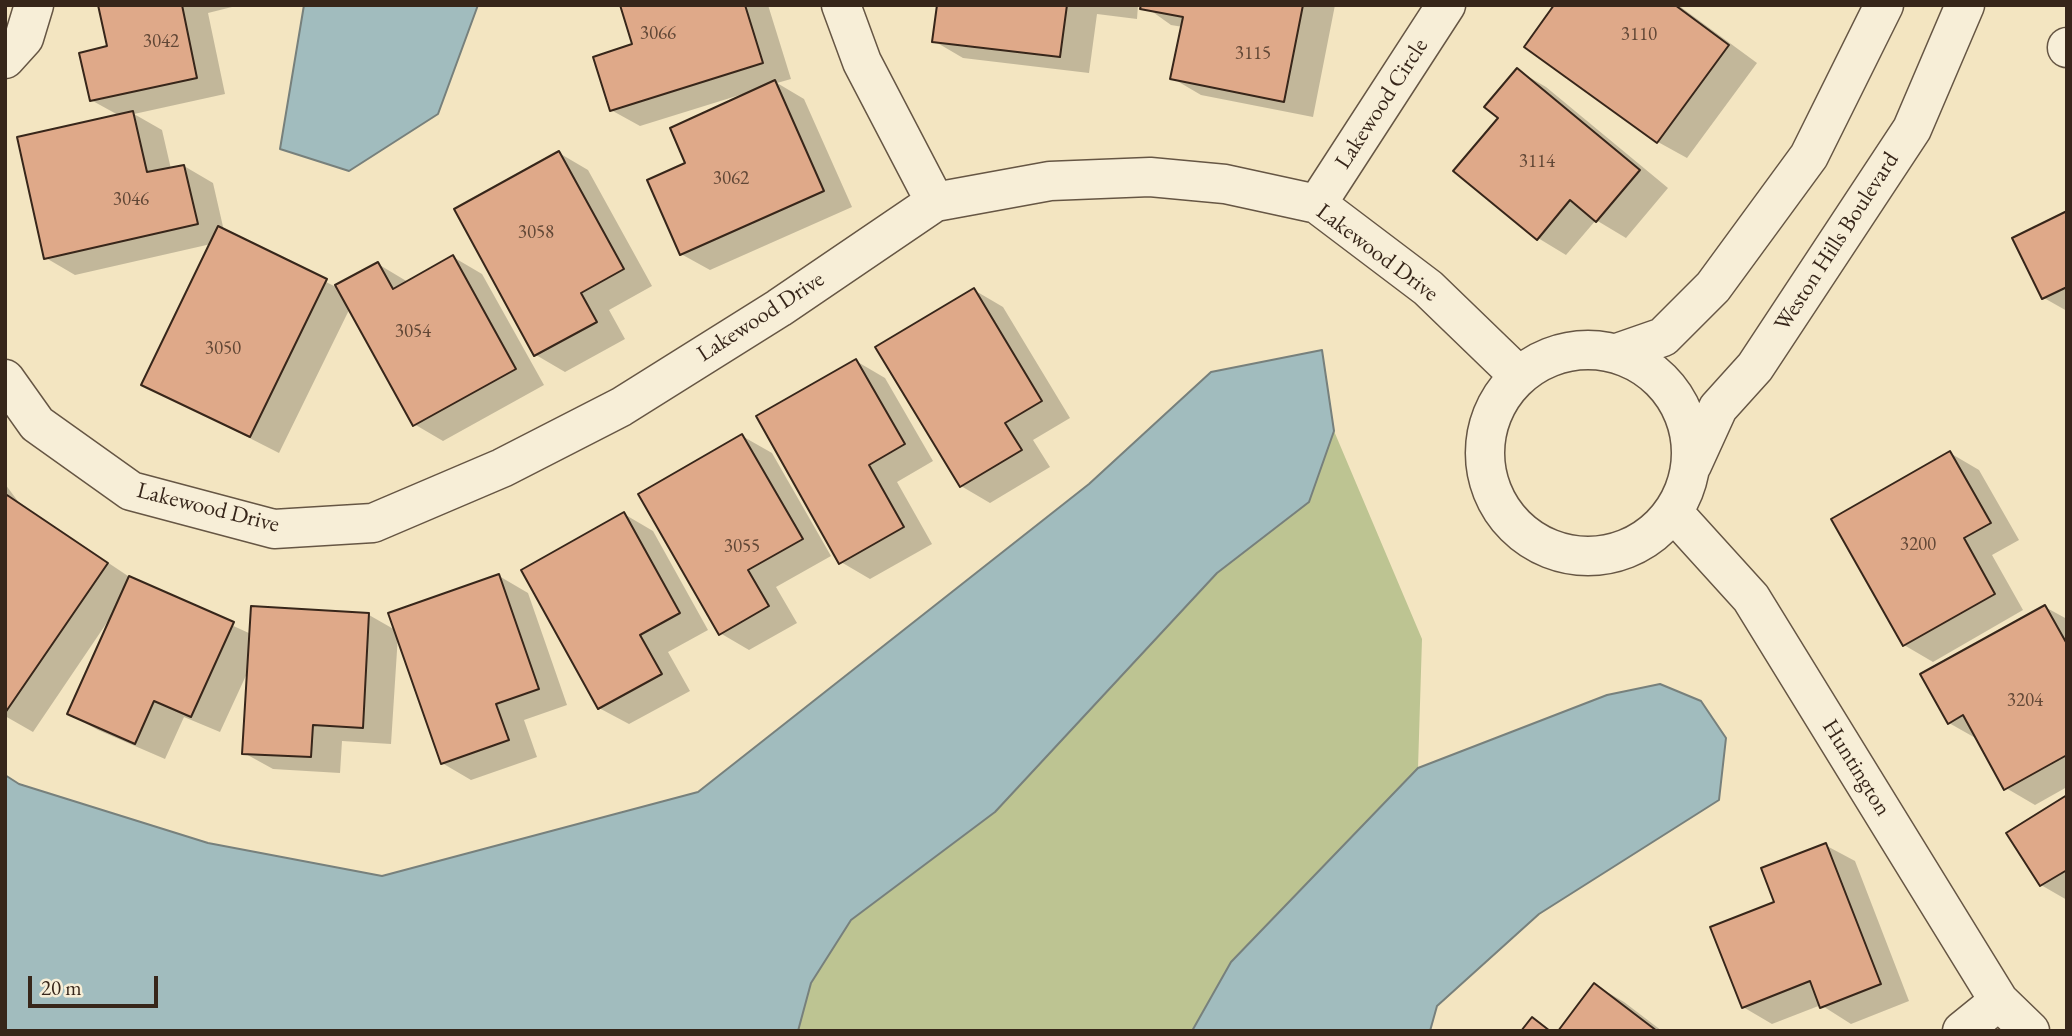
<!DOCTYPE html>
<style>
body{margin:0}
#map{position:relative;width:2072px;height:1036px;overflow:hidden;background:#f3e5c1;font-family:"EB Garamond",serif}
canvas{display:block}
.frame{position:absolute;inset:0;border:7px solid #37261a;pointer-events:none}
.scale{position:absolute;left:28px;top:976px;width:130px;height:32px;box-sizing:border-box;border:4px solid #37261a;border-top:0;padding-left:9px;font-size:21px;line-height:24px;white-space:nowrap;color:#37261a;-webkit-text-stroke:5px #f7eed7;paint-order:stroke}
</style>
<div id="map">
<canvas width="2072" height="1036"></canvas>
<div class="frame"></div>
<div class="scale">20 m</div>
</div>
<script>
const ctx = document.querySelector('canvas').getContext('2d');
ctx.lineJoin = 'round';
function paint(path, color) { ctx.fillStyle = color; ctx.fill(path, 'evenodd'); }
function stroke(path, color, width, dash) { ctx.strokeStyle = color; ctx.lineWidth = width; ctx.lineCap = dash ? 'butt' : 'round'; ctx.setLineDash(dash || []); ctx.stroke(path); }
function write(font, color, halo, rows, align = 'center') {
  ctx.font = font + ' "EB Garamond",serif'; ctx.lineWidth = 5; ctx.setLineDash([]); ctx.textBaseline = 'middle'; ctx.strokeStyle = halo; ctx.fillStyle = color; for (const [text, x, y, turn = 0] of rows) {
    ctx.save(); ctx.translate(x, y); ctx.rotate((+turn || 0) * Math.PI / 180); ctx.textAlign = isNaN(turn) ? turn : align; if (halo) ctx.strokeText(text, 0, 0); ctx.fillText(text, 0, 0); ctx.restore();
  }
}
paint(new Path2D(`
 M 1334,431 L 1422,639 L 1418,768 L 1231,962 L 1192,1031 L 798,1031 L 811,983 L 851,920 L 995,812 L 1217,573 L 1308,502 Z`), '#bdc492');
const water = new Path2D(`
 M 304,5 L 478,5 L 438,114 L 349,171 L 280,149 Z
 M 1322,350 L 1334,431 L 1309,502 L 1217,573 L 995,812 L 851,920 L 811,983 L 798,1031 L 5,1031 L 5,775 L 19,784 L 208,843 L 382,876 L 698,792 L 1089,484 L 1211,372 Z
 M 1660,684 L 1701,701 L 1726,738 L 1719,800 L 1539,914 L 1437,1006 L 1430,1031 L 1192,1031 L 1231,962 L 1418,768 L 1607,695 Z`);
paint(water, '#a1bcbe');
stroke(water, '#77807c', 2);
paint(new Path2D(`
 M 100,5 L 240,5 L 208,13 L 225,94 L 134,114 L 162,130 L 171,169 L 184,166 L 213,183 L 224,231 L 336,287 L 378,264 L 408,282 L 453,257 L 482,274 L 544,385 L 443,441 L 414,424 L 350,308 L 279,453 L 143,384 L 211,244 L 75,275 L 46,258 L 120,116 L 91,100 L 109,48 Z
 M 622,5 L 768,5 L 791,79 L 777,83 L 804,99 L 852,207 L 710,270 L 681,254 L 687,164 L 743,97 L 743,94 L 640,126 L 611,110 L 634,45 Z
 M 939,5 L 1138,5 L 1137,19 L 1097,14 L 1089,73 L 963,58 L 934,41 Z
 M 1143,5 L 1335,5 L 1313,117 L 1201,95 L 1172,78 L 1183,27 L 1171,25 Z
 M 1556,5 L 1678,5 L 1757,63 L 1687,158 L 1658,142 L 1526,46 Z
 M 1517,70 L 1546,87 L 1668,188 L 1626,238 L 1596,220 L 1566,255 L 1538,238 L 1500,118 Z
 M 559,153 L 588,170 L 652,286 L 609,310 L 625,339 L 565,372 L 536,355 Z
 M 2067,213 L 2067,311 L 2044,298 Z
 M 974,290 L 1003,307 L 1070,418 L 1033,440 L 1050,467 L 990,503 L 961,486 Z
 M 856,361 L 885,378 L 933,461 L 897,482 L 932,544 L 870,579 L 841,562 Z
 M 742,436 L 772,453 L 831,556 L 776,587 L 797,623 L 749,650 L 720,633 Z
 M 1950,453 L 1979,470 L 2019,540 L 1992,555 L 2023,610 L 1933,662 L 1904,645 Z
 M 5,484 L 20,504 L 137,582 L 251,634 L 253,608 L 369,615 L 397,631 L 499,576 L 528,593 L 567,705 L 524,720 L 537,757 L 471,780 L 442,763 L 398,635 L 391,744 L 342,741 L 340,773 L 273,769 L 244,753 L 249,669 L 220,732 L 184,717 L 165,759 L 98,730 L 69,714 L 108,621 L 33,732 L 5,716 Z
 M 624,514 L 653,531 L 708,630 L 668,652 L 690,691 L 629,724 L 599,708 Z
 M 2045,607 L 2067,619 L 2067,787 L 2035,805 L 2006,788 L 1979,740 L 1949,723 Z
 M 2067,797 L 2067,900 L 2041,885 Z
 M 1825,845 L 1855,861 L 1909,1001 L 1851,1024 L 1821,1005 L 1772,1024 L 1743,1007 L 1776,903 Z
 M 1595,985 L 1624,1002 L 1662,1031 L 1560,1031 Z`), '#0003');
const building = new Path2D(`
 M 98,5 L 182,5 L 197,78 L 90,101 L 79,53 L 107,46 Z
 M 620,5 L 745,5 L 763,63 L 610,111 L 593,57 L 632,44 Z
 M 937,5 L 1067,5 L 1060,57 L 932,42 Z
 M 1141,5 L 1303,5 L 1284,102 L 1170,79 L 1183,17 L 1140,9 Z
 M 1554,5 L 1675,5 L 1729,45 L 1657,143 L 1524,47 Z
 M 1517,68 L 1640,170 L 1596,222 L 1570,200 L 1537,240 L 1453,171 L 1498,118 L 1484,107 Z
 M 775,80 L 824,191 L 680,255 L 647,180 L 685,163 L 670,128 Z
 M 133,111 L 147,172 L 184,165 L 198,224 L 44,259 L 17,137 Z
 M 559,151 L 624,269 L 581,293 L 597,322 L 534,356 L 454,209 Z
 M 2067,211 L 2067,287 L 2042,299 L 2012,238 Z
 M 218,226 L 327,279 L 250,437 L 141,385 Z
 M 453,255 L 516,369 L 413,426 L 335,285 L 378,262 L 393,289 Z
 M 974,288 L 1042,401 L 1005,423 L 1022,450 L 960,487 L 875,347 Z
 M 856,359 L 905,444 L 869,465 L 904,527 L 839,564 L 756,416 Z
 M 742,434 L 803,539 L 748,570 L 769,606 L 719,635 L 638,494 Z
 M 1950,451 L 1991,523 L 1964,538 L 1995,594 L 1903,646 L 1831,519 Z
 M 7,495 L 108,563 L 5,713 L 5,498 Z
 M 624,512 L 680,613 L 640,635 L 662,674 L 598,709 L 521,570 Z
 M 499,574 L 539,689 L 496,704 L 509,740 L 441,764 L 388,613 Z
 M 129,576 L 234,622 L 191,717 L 154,701 L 135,744 L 67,714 Z
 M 2045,605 L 2067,644 L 2067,755 L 2004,790 L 1963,715 L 1948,724 L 1920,674 Z
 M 251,606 L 369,613 L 363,728 L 313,725 L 311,757 L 242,754 Z
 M 2067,795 L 2067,870 L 2040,886 L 2006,833 Z
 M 1826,843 L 1881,984 L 1820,1008 L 1810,981 L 1742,1008 L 1710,927 L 1774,902 L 1761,868 Z
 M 1594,983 L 1657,1031 L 1558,1031 Z
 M 1532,1017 L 1550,1031 L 1521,1031 Z`);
paint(building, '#dfa989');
stroke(building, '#37261a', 2);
const minor = new Path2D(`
 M 841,5 L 862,62 L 935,202
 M 2067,47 L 2067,48
 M 5,59 L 24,38 L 34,5
 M 1317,204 L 1446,5
 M1485 453a103 103 0 1 1 206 0a103 103 0 1 1-206 0Z
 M 1617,353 L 1663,337 L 1713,287 L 1809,156 L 1884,5
 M 5,379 L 37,424 L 131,491 L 274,529 L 373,523 L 502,468 L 621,407 L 779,308 L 935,202 L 1050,181 L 1150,177 L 1225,184 L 1317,204 L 1428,288 L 1517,374
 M 1692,465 L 1718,408 L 1755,367 L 1912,129 L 1965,5
 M 1673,512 L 1751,598 L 1999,1001 L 2030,1031
 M 1962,1031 L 1999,1001`);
stroke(minor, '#665644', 41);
stroke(minor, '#f7eed7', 38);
write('19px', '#614736', null, [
 ["3066",658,34],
 ["3110",1639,35],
 ["3042",161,42],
 ["3115",1253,54],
 ["3114",1537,162],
 ["3062",731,179],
 ["3046",131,200],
 ["3058",536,233],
 ["3054",413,332],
 ["3050",223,349],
 ["3200",1918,545],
 ["3055",742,547],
 ["3204",2025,701]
]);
write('23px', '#37261a', '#f7eed7', [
 ["Lakewood Circle",1382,104,-57],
 ["Weston Hills Boulevard",1837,242,-57],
 ["Lakewood Drive",1377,253,37],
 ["Lakewood Drive",761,317,-33],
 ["Lakewood Drive",208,508,14],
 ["Huntington",1856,768,58]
]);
</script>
